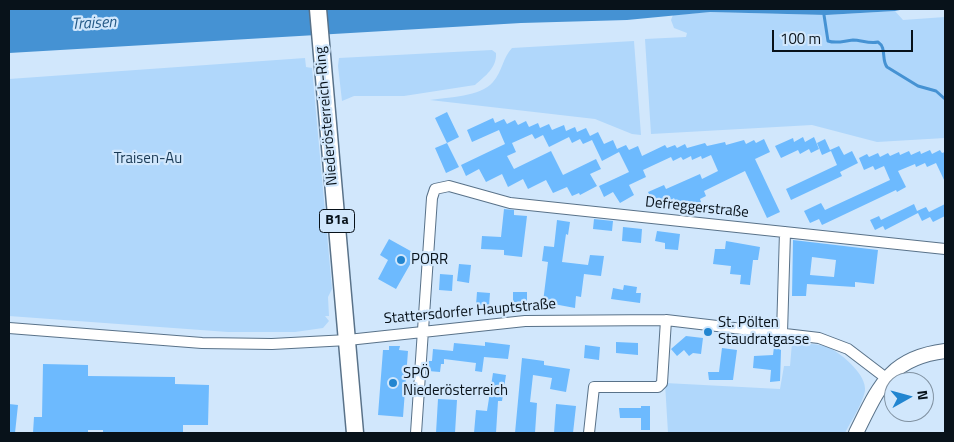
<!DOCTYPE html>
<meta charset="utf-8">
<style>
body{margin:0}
#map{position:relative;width:954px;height:442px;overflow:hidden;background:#d1e7fc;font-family:"Titillium Web",sans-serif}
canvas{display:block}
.frame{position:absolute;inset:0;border:10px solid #08121a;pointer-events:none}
.north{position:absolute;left:884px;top:372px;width:50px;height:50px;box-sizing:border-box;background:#d1e7fc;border:1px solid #8192a2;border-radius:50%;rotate:83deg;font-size:14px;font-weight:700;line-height:20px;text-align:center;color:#08121a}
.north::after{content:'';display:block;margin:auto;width:18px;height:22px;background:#2185d0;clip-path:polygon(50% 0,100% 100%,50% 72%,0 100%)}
.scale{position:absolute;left:772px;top:30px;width:141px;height:22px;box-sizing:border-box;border:2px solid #08121a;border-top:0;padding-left:6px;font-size:15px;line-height:18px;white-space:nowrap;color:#08121a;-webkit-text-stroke:4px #d1e7fc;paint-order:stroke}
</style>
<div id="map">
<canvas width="954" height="442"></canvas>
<div class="frame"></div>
<div class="north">N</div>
<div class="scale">100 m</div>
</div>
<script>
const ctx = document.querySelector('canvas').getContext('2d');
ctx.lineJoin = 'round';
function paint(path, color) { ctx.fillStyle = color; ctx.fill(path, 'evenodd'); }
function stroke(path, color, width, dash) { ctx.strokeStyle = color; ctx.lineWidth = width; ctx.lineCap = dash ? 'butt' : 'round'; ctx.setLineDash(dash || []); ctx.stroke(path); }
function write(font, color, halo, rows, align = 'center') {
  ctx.font = font + ' "Titillium Web",sans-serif'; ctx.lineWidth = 4.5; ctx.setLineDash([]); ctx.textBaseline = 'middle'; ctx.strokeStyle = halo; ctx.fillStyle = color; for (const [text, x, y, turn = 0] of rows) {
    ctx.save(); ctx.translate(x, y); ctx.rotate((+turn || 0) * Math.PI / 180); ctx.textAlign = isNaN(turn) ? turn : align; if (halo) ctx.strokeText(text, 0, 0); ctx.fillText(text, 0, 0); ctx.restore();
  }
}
paint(new Path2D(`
 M 895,11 L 903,20 L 945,17 L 945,138 L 877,142 L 812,125 L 651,134 L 645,39 L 686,37 L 687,33 L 674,28 L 671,20 L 673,15 L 710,12 L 826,15 Z
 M 634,41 L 641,135 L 632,134 L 595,119 L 430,100 C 449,97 480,97 493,82 C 502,72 503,57 512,48 Z
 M 492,50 L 496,53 C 497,68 485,76 475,85 L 404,96 L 354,96 L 342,101 L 338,66 L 339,58 Z
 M 305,58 L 306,67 L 312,68 L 332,289 L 328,297 L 329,316 L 325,316 L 329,321 L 323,328 L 295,332 L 228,332 L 9,316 L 9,79 Z
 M 792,343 C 804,344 818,343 830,348 C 843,355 867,375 865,391 C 862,405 851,421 845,433 L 668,433 L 665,383 L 780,389 L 784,366 L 790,366 Z`), '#b0d7fb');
paint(new Path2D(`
 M 9,9 L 905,9 L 895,11 L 826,15 L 710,12 L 627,20 L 521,23 L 9,53 Z`), '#4592d3');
stroke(new Path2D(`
 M 824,15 L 828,41 C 837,44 843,41 853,40 C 861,40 869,44 878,42 C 887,48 881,59 887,67 L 918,86 L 936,91 L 945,99`), '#4592d3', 3);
paint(new Path2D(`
 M 447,112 L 459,137 L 447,143 L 435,118 Z
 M 493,118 L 495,123 L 504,119 L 507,124 L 515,120 L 518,125 L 526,121 L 529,127 L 538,123 L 540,128 L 549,124 L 552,130 L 564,125 L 566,131 L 575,127 L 577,132 L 586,128 L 590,136 L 598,132 L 604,144 L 613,140 L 617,149 L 626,145 L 629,150 L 638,146 L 642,156 L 665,145 L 667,148 L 675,145 L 677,148 L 685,144 L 687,148 L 705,143 L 707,146 L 725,142 L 726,145 L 744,140 L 746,144 L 754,140 L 756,143 L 764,139 L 770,152 L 755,159 L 780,212 L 767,218 L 745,171 L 704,191 L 706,196 L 700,199 L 701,202 L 680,211 L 674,198 L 671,200 L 670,197 L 654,204 L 648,192 L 664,185 L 666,189 L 700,174 L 702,179 L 718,171 L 711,155 L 702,159 L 701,156 L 692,160 L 691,156 L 683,160 L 681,157 L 673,161 L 671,157 L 643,170 L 646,177 L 629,185 L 634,195 L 620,203 L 613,192 L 604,197 L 599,186 L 629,172 L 619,152 L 602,161 L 592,140 L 583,144 L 580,139 L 572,143 L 569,137 L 549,147 L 543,135 L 535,139 L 532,134 L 512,143 L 516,152 L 507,156 L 514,169 L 551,151 L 563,175 L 596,159 L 601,169 L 590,174 L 597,186 L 580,195 L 579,193 L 572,196 L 567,187 L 553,193 L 546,180 L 528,189 L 523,179 L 508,187 L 502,174 L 486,182 L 479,169 L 466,176 L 461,165 L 505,144 L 499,130 L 472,142 L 467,130 Z
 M 803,137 L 805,142 L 814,137 L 819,149 L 811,153 L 809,149 L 800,154 L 798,150 L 781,158 L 775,146 L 793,138 L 794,142 Z
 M 825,139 L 830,150 L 839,146 L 844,155 L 852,151 L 858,163 L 840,172 L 842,176 L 791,200 L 786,189 L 837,165 L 831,151 L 822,155 L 817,143 Z
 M 447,143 L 459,167 L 446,173 L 435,148 Z
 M 930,150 L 932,154 L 940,150 L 942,153 L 945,152 L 945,182 L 936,163 L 927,167 L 925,163 L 916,167 L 915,164 L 898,171 L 906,187 L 897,192 L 896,190 L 822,225 L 819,219 L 810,223 L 804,211 L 821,203 L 825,210 L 890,180 L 884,166 L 875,170 L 873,166 L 864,170 L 859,158 L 867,154 L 869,157 L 878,153 L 880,157 L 888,153 L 890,156 L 899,152 L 900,155 L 909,151 L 911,155 L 920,151 L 921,154 Z
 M 914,204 L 917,211 L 926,207 L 929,212 L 945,204 L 945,216 L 933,222 L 930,217 L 922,221 L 918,213 L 885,230 L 883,226 L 875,230 L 870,220 L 879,216 L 881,220 Z
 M 504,209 L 514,210 L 514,215 L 527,216 L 522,257 L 504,255 L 504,250 L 481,249 L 482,236 L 501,237 Z
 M 594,219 L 613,221 L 612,231 L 593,229 Z
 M 557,220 L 570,222 L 568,235 L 566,234 L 562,262 L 588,265 L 590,255 L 604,256 L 601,276 L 584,274 L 581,297 L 576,296 L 575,308 L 543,302 L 548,262 L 542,261 L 544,246 L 554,247 Z
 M 623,227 L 642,229 L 641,243 L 622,241 Z
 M 657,231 L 680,234 L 678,250 L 665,249 L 665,243 L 655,241 Z
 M 389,239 L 416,254 L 396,289 L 378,279 L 388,260 L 380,255 Z
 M 793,240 L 878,250 L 874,284 L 855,282 L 855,287 L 807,284 L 806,296 L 792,296 ZM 812,257 L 836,260 L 834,277 L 810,275 Z
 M 726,241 L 760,247 L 758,260 L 753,260 L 750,285 L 740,284 L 741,275 L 730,274 L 731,266 L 713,264 L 715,249 L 725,249 Z
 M 459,264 L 471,265 L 469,283 L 457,281 Z
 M 440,274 L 453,275 L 452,291 L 439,290 Z
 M 624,285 L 637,287 L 636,293 L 641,293 L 640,303 L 611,299 L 613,288 L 623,290 Z
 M 477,292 L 490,293 L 489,306 L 476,305 Z
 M 513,292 L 527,292 L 527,306 L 513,306 Z
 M 686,336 L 703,338 L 701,354 L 693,353 L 689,356 L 684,350 L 677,356 L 671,349 Z
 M 485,342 L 510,345 L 508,359 L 484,357 L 482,372 L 475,371 L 476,363 L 444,359 L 444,364 L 441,364 L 440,372 L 428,371 L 429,361 L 432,361 L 433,349 L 453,351 L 454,343 L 485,346 Z
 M 616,342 L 638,343 L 638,355 L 616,353 Z
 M 585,345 L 600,347 L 599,360 L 584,358 Z
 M 389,346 L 400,346 L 399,350 L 408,351 L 403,417 L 378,415 L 383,350 L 389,350 Z
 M 774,347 L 781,350 L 780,381 L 770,382 L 771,370 L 753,368 L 754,356 L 773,355 Z
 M 722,348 L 737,350 L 733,380 L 709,380 L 708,372 L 719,372 Z
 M 522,358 L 544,361 L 544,365 L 570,369 L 566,392 L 550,389 L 552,378 L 533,375 L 530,402 L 537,403 L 535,433 L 515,433 Z
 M 43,364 L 88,365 L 88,376 L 175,377 L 175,384 L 209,385 L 208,425 L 183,425 L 183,433 L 103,433 L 103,430 L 88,430 L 88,433 L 33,433 L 34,417 L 42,417 Z
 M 493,373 L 506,375 L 502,401 L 498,401 L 496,433 L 474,433 L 476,410 L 487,411 Z
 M 438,399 L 457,400 L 455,433 L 436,433 Z
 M 9,404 L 18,405 L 15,433 L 9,433 Z
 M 556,404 L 576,406 L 573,433 L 554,433 Z
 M 641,406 L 650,406 L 650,430 L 641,430 L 641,418 L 620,418 L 619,408 L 641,408 Z`), '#6dbafe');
const street = new Path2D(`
 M 9,328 L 202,343 L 272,344 L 348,340 L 525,321 L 666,320 L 819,338 L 848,349 L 886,378
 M 782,333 L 785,232
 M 416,433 L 432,198 L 435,189 L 449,186 L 510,203 L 945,249
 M 589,433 L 594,387 L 658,387 L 662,383 L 666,320`);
const secondary = new Path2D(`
 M 856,433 C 879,387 889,358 945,351`);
const primary = new Path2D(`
 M 318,9 L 355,433`);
stroke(street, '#597289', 12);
stroke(secondary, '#597289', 16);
stroke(primary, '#597289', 19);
stroke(street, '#fff', 10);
stroke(secondary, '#fff', 14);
stroke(primary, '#fff', 16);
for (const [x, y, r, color] of [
 [401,260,5,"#2185d0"],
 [708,332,5,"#2185d0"],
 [393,383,5,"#2185d0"]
]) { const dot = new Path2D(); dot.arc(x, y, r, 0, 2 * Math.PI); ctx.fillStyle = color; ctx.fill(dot); stroke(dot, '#d1e7fc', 2); }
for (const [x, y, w] of [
 [337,221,35]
]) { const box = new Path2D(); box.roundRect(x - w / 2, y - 11.5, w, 23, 4); ctx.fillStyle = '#d1e7fc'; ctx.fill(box); stroke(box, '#08121a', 1); }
write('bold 14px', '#08121a', null, [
 ["B1a",337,221]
]);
write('15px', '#08121a', '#d1e7fc', [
 ["Niederösterreich-Ring",327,116,-95],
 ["Defreggerstraße",697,208,6],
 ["Stattersdorfer Hauptstraße",470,312,-5]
]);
write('15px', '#193954', '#d1e7fc', [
 ["Traisen-Au",148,159]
]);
write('15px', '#08121a', '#d1e7fc', [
 ["PORR",411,260],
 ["St. Pölten",718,323],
 ["Staudratgasse",718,340],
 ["SPÖ",403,374],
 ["Niederösterreich",403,391]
], 'left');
write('italic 16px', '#245986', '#d1e7fc', [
 ["Traisen",94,24,-3]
]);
</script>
